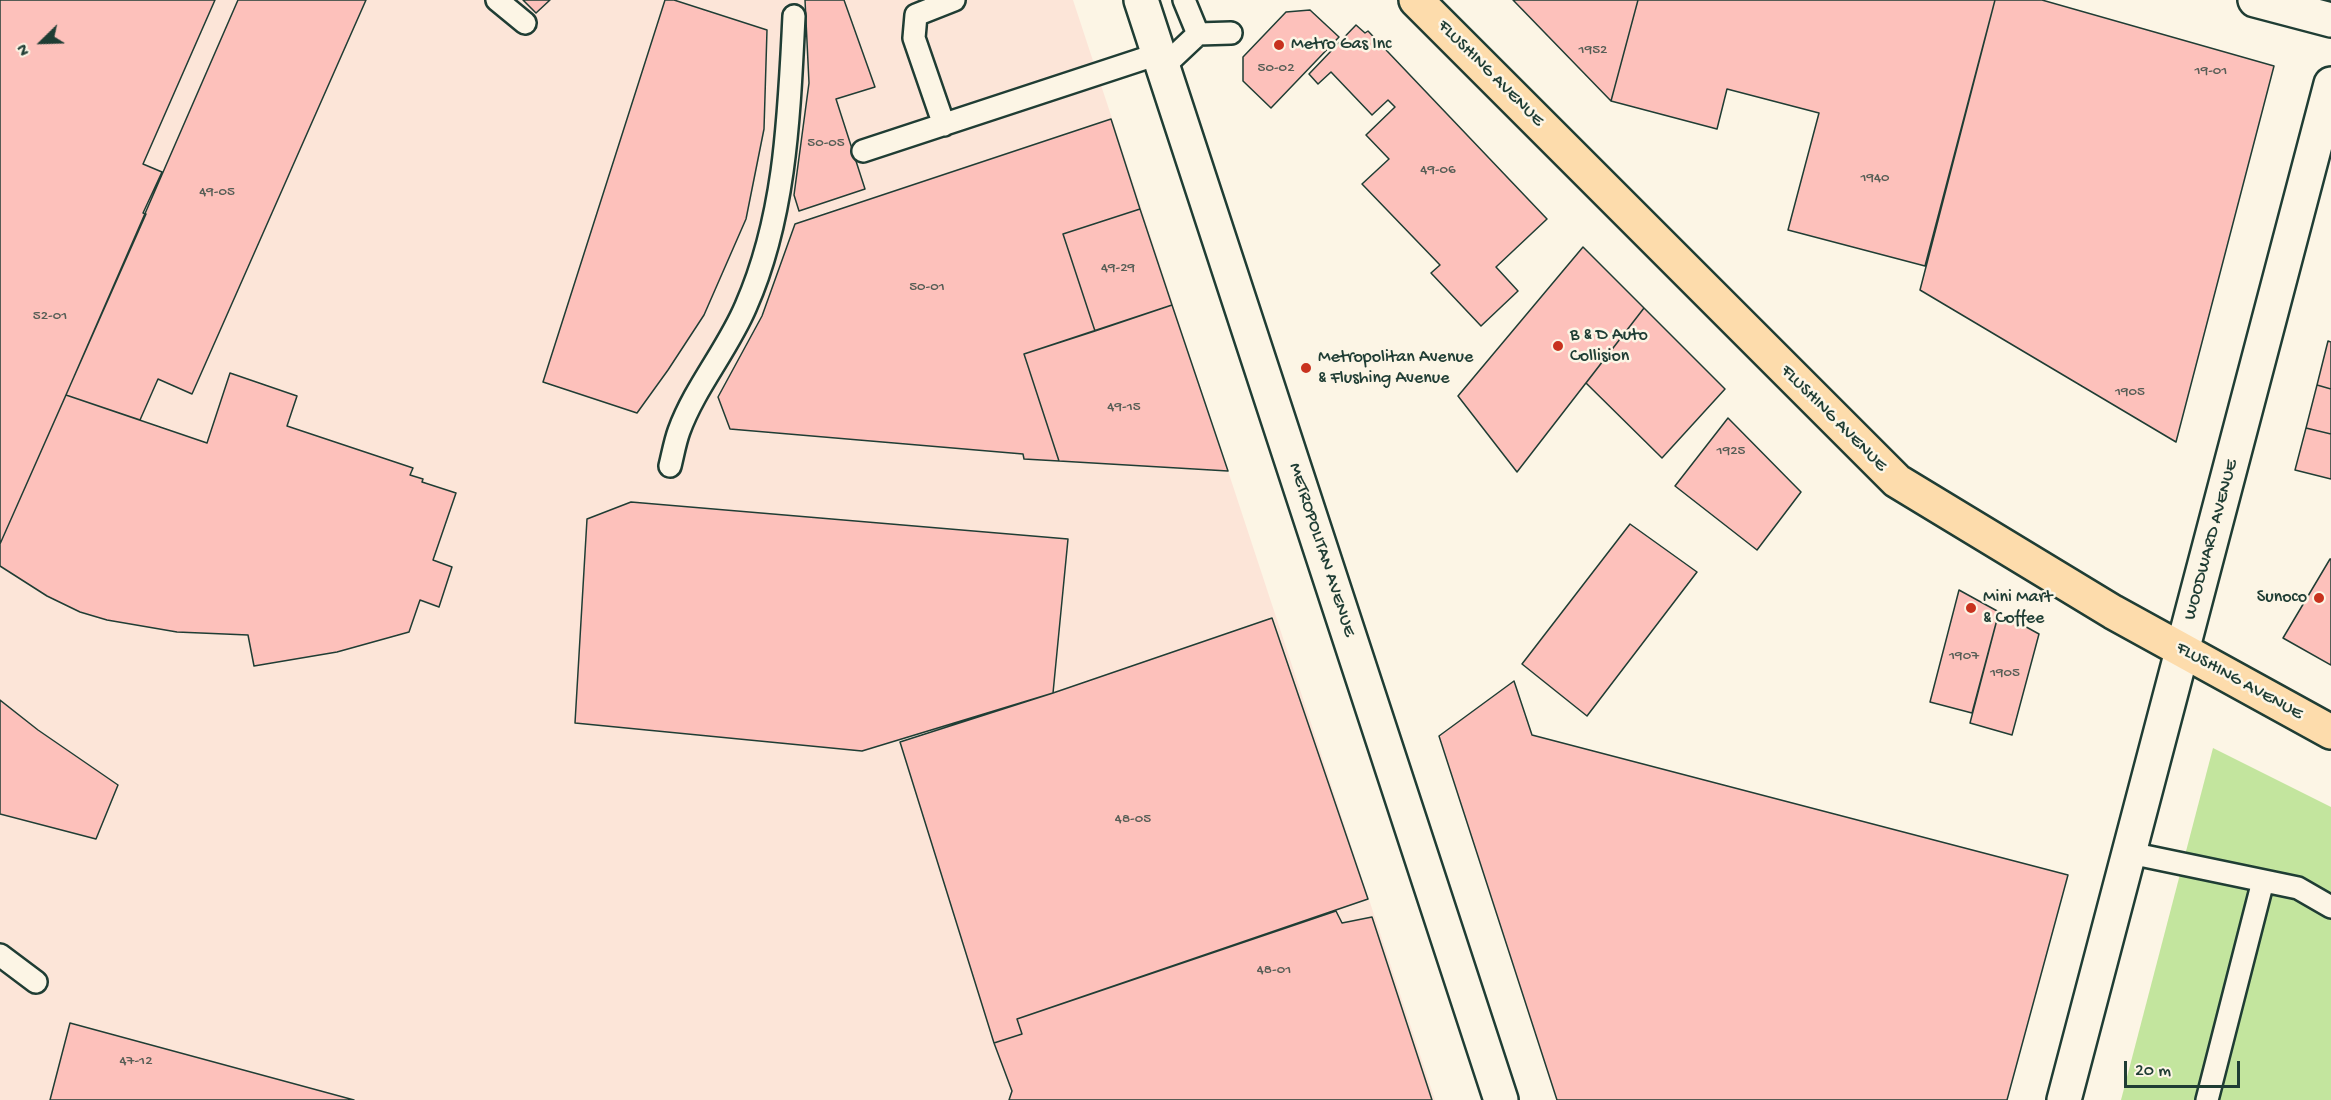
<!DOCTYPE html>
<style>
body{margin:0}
#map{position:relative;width:2331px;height:1100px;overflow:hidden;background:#fcf5e5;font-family:"Gochi Hand",sans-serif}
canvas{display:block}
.north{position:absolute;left:12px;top:12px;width:60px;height:60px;-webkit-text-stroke:4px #fcf5e5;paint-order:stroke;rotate:247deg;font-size:16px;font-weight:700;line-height:24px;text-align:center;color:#1f3d34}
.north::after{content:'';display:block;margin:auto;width:21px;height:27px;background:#1f3d34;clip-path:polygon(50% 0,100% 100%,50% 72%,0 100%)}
.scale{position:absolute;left:2124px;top:1061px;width:116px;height:27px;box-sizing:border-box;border:3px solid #1f3d34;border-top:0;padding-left:8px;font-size:18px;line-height:21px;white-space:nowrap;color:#1f3d34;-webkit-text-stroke:4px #fcf5e5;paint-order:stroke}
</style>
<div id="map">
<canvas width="2331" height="1100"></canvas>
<div class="north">N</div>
<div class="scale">20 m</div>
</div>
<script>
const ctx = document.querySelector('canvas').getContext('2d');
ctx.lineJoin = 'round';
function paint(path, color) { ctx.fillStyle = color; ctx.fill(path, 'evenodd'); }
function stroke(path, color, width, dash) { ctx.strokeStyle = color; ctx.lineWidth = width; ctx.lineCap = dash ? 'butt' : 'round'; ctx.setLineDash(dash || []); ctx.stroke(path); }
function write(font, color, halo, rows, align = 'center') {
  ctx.font = font + ' "Gochi Hand",sans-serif'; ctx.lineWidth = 5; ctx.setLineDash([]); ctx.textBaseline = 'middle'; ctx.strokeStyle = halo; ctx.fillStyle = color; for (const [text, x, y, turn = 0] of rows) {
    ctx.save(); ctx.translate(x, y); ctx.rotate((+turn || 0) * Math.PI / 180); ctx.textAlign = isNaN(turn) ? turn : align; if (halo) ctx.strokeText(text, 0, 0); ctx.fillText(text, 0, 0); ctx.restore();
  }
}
paint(new Path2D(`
 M 0,0 L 1073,0 L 1435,1100 L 0,1100 Z`), '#fce5d8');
paint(new Path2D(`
 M 2213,748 L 2331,807 L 2331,1100 L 2121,1100 Z`), '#c3e59e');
const building = new Path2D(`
 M 0,0 L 215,0 L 143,164 L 162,172 L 143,213 L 146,214 L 0,544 Z
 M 238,0 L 366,0 L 192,394 L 158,379 L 140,420 L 66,395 Z
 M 523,0 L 550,0 L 536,13 Z
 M 665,0 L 674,0 L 767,30 L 764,129 L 746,219 L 704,315 L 668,370 L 637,413 L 543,382 Z
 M 805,0 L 844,0 L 875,87 L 836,99 L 865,189 L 799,211 L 794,195 L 809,83 Z
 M 1513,0 L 1638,0 L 1611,101 Z
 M 1638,0 L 1995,0 L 1925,266 L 1788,230 L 1819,113 L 1727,89 L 1717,129 L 1611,101 Z
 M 1995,0 L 2042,0 L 2274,66 L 2176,442 L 1920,290 Z
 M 1310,10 L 1339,37 L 1271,108 L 1243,81 L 1243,57 L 1286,12 Z
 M 1356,25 L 1365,33 L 1368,31 L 1547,219 L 1496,267 L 1518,291 L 1481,326 L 1431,273 L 1440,265 L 1362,184 L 1389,159 L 1366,135 L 1395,107 L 1388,100 L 1372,115 L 1331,72 L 1318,84 L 1309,74 Z
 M 1111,119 L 1140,209 L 1063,234 L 1095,331 L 1024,354 L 1059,461 L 1024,459 L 1023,454 L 730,429 L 718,397 L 762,316 L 795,224 Z
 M 1140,209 L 1172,305 L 1095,331 L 1063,234 Z
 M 1583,247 L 1644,308 L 1517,472 L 1458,396 Z
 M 1172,305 L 1228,471 L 1059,461 L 1024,354 Z
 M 1644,308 L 1725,389 L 1662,458 L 1586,383 Z
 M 2328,341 L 2331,342 L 2331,389 L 2317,385 Z
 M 230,373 L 297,396 L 287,426 L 413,468 L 410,475 L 423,479 L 422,482 L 456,493 L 433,560 L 452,567 L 439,607 L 420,600 L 409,632 L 337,652 L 254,666 L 248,635 L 177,632 L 107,620 L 80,612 L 47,596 L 0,566 L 0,544 L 66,395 L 207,443 Z
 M 2317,385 L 2331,389 L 2331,434 L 2306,428 Z
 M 1728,418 L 1801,492 L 1757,550 L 1675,486 Z
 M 2306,428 L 2331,434 L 2331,479 L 2295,470 Z
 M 631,502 L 1068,539 L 1053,693 L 862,751 L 575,723 L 587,519 Z
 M 1630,524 L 1697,572 L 1587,716 L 1522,664 Z
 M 2330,559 L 2331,559 L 2331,665 L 2283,638 Z
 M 1959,590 L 1999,612 L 1972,713 L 1930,702 Z
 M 1999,612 L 2039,634 L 2012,735 L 1970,723 Z
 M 1272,618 L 1368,899 L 1017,1019 L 1022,1034 L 994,1043 L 900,742 L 1053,693 Z
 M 1514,681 L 1532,735 L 2068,875 L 2007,1100 L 1557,1100 L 1439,736 Z
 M 0,700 L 38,730 L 118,785 L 96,839 L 0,814 Z
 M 1336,911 L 1342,923 L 1372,917 L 1432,1100 L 1009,1100 L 1012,1091 L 994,1043 L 1022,1034 L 1017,1019 Z
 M 70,1023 L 354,1100 L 50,1100 Z`);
paint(building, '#fdc1bb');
stroke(building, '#1f3d34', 1.5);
const service = new Path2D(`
 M 497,0 L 525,23
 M 1184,0 L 1198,34
 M 1163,67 L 1198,34 L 1231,33
 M 944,125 L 914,38 L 916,15 L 954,0
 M 863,151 L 1158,54
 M 670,466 C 673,454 675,442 679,431 C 695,387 728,349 746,306 C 786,215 789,114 794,16
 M 2130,853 L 2298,888 L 2331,907
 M 0,955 L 36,982
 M 2207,1100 L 2263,881`);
const minor = new Path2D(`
 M 2255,0 L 2331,20
 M 2064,1100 L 2331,84`);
const secondary = new Path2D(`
 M 1141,0 L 1501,1100`);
const primary = new Path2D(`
 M 1416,0 L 1897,481 L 2113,612 L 2331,732`);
stroke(service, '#1f3d34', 26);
stroke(minor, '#1f3d34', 38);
stroke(secondary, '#1f3d34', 38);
stroke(primary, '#1f3d34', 38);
stroke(service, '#fcf5e5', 21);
stroke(minor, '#fcf5e5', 33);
stroke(secondary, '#fcf5e5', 33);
stroke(primary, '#fddcac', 33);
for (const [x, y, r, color] of [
 [1279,45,6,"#c8321e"],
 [1558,346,6,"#c8321e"],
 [1306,368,6,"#c8321e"],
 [2319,598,6,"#c8321e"],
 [1971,608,6,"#c8321e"]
]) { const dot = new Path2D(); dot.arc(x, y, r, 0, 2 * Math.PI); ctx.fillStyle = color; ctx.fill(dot); stroke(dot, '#fcf5e5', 2); }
write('15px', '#565e56', null, [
 ["1952",1593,51],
 ["50-02",1276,69],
 ["19-01",2211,72],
 ["50-05",826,144],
 ["49-06",1438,171],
 ["1940",1875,179],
 ["49-05",217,193],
 ["49-29",1118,269],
 ["50-01",927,288],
 ["52-01",50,317],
 ["1905",2130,393],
 ["49-15",1124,408],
 ["1925",1731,452],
 ["1907",1964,657],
 ["1905",2005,674],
 ["48-05",1133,820],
 ["48-01",1274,971],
 ["47-12",136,1062]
]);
write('18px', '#1f3d34', '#fcf5e5', [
 ["Metro Gas Inc",1291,45],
 ["B & D Auto",1570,336],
 ["Collision",1570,357],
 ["Metropolitan Avenue",1318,358],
 ["& Flushing Avenue",1318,379],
 ["Mini Mart",1983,598],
 ["& Coffee",1983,619],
 ["Sunoco",2307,598,"right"]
], 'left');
write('18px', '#1f3d34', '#fcf5e5', [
 ["FLUSHING AVENUE",1490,74,45],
 ["FLUSHING AVENUE",1833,419,45],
 ["WOODWARD AVENUE",2212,540,-75],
 ["METROPOLITAN AVENUE",1321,550,72],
 ["FLUSHING AVENUE",2239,682,29]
]);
</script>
